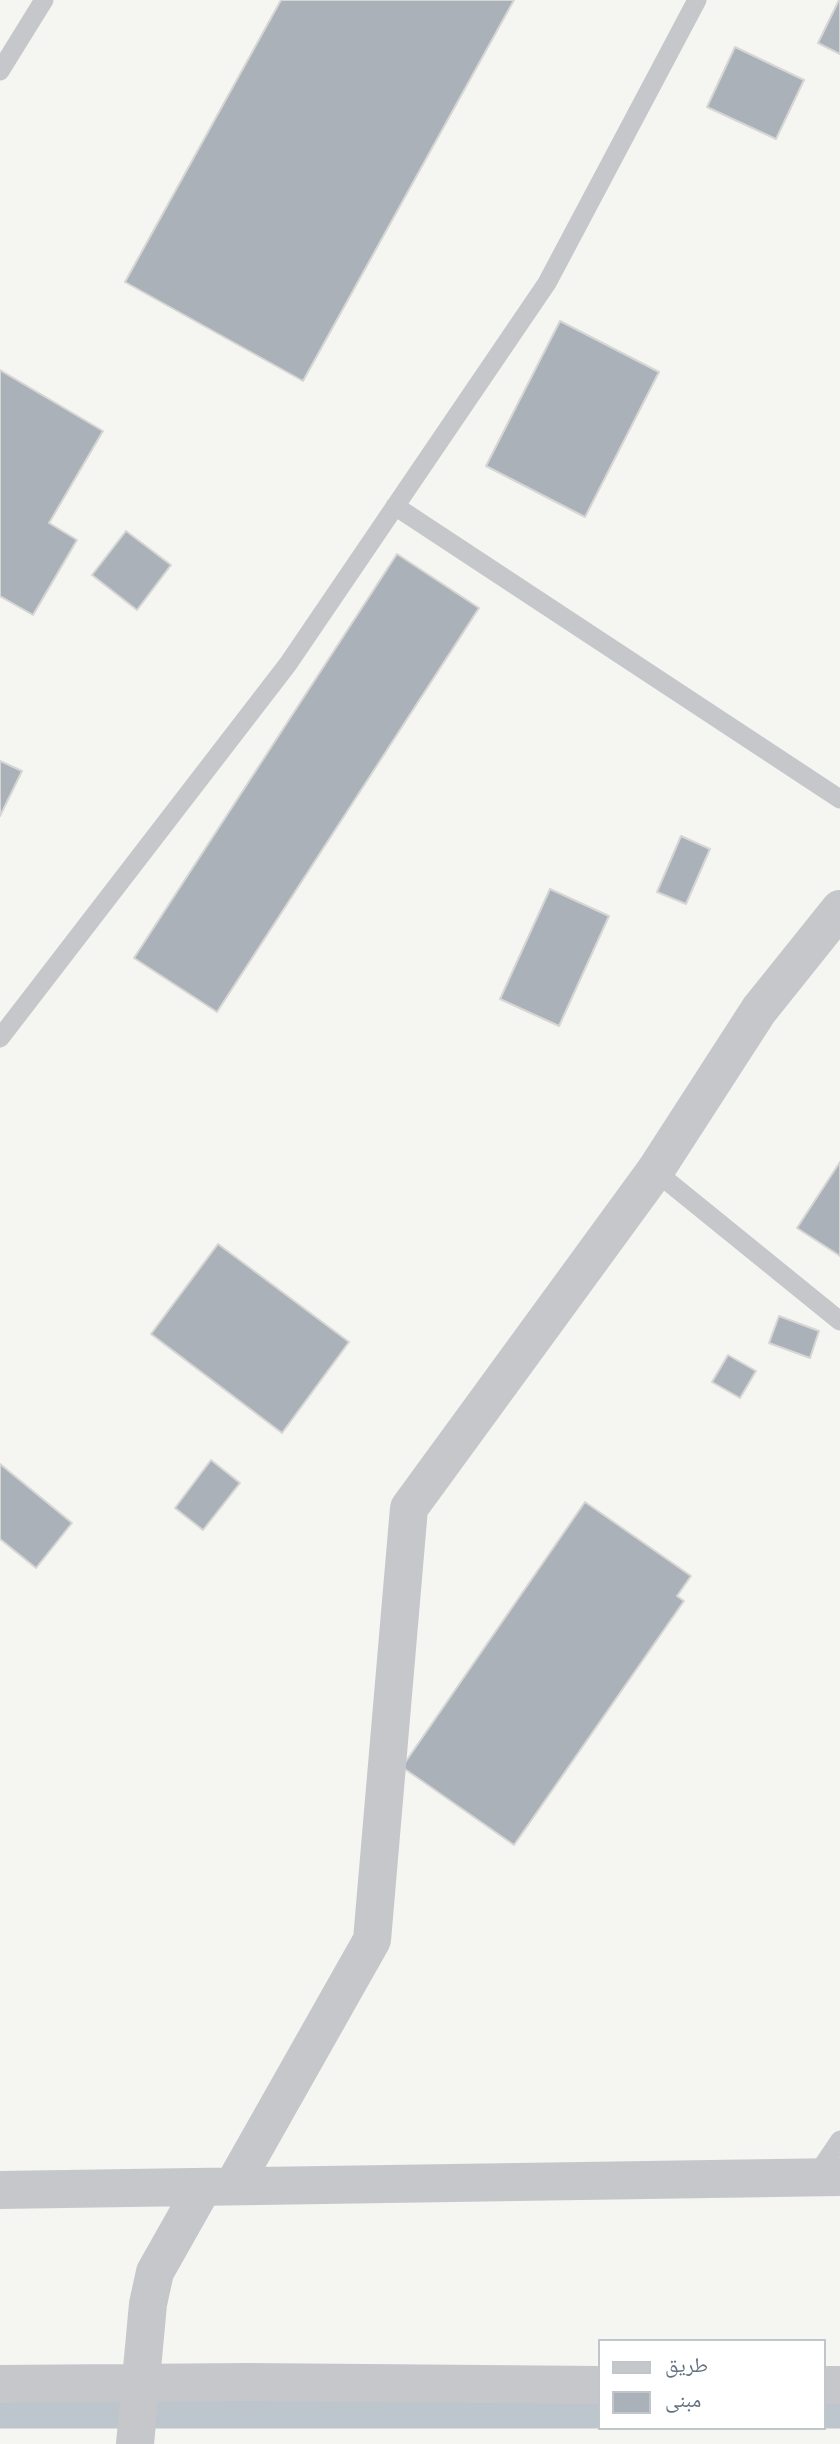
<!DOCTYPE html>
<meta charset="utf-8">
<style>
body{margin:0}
#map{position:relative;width:840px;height:2444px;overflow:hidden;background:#f5f5f1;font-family:"Asap Condensed","Noto Naskh Arabic",sans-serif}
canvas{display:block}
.legend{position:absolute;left:598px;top:2339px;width:228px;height:91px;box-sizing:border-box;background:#fff;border:2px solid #c1c6cd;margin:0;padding:9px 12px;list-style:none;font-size:21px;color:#637183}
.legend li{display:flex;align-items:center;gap:14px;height:35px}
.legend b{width:35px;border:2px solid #c1c6cd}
</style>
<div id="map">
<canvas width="840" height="2444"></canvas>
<ul class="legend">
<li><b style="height:9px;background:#c5c7cb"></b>طريق</li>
<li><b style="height:19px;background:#aab1b8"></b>مبنى</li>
</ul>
</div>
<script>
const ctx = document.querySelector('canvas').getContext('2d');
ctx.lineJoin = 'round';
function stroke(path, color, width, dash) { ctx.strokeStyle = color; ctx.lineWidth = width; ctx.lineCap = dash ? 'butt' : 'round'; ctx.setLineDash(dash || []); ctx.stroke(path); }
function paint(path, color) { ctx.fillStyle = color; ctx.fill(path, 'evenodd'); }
stroke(new Path2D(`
 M 0,2410 L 600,2410
 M 824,2410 L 840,2410`), '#bdc6cd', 37);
const building = new Path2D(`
 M 281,0 L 514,0 L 303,381 L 125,282 Z
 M 839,0 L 840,0 L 840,54 L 818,43 Z
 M 735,47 L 804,80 L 776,139 L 707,107 Z
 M 560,321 L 659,372 L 585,517 L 486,466 Z
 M 0,370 L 103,431 L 49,523 L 77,540 L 33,615 L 0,596 Z
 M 126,531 L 171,565 L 137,610 L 92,575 Z
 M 397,554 L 479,608 L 217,1012 L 134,958 Z
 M 0,761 L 22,771 L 0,816 Z
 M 681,836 L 710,849 L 686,904 L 657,892 Z
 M 550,889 L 609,916 L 559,1026 L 500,999 Z
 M 840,1162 L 840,1256 L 797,1228 Z
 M 218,1244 L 349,1342 L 282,1433 L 151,1334 Z
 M 779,1316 L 819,1331 L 810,1358 L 769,1343 Z
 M 728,1355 L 756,1371 L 740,1398 L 712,1382 Z
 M 211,1460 L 240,1483 L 203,1530 L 175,1508 Z
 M 0,1464 L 72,1523 L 36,1568 L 0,1539 Z
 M 585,1502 L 691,1576 L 677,1596 L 684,1601 L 514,1845 L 402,1767 Z`);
paint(building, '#aab1b8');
stroke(building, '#d6d6d4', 2);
stroke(new Path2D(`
 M 0,71 L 44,0
 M 395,506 L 840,799
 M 0,1038 L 288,664 L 547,283 L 697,0
 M 655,1171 L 840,1321
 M 815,2177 L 840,2140`), '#c5c7cb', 19);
stroke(new Path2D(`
 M 233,2186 L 372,1940 L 409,1508 L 655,1171 L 759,1010 L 840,909
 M 0,2190 L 840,2177
 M 0,2384 L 248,2382 L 600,2385
 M 824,2385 L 840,2385
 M 135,2444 L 148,2304 L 155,2272 L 203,2187`), '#c5c7cb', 38);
</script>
